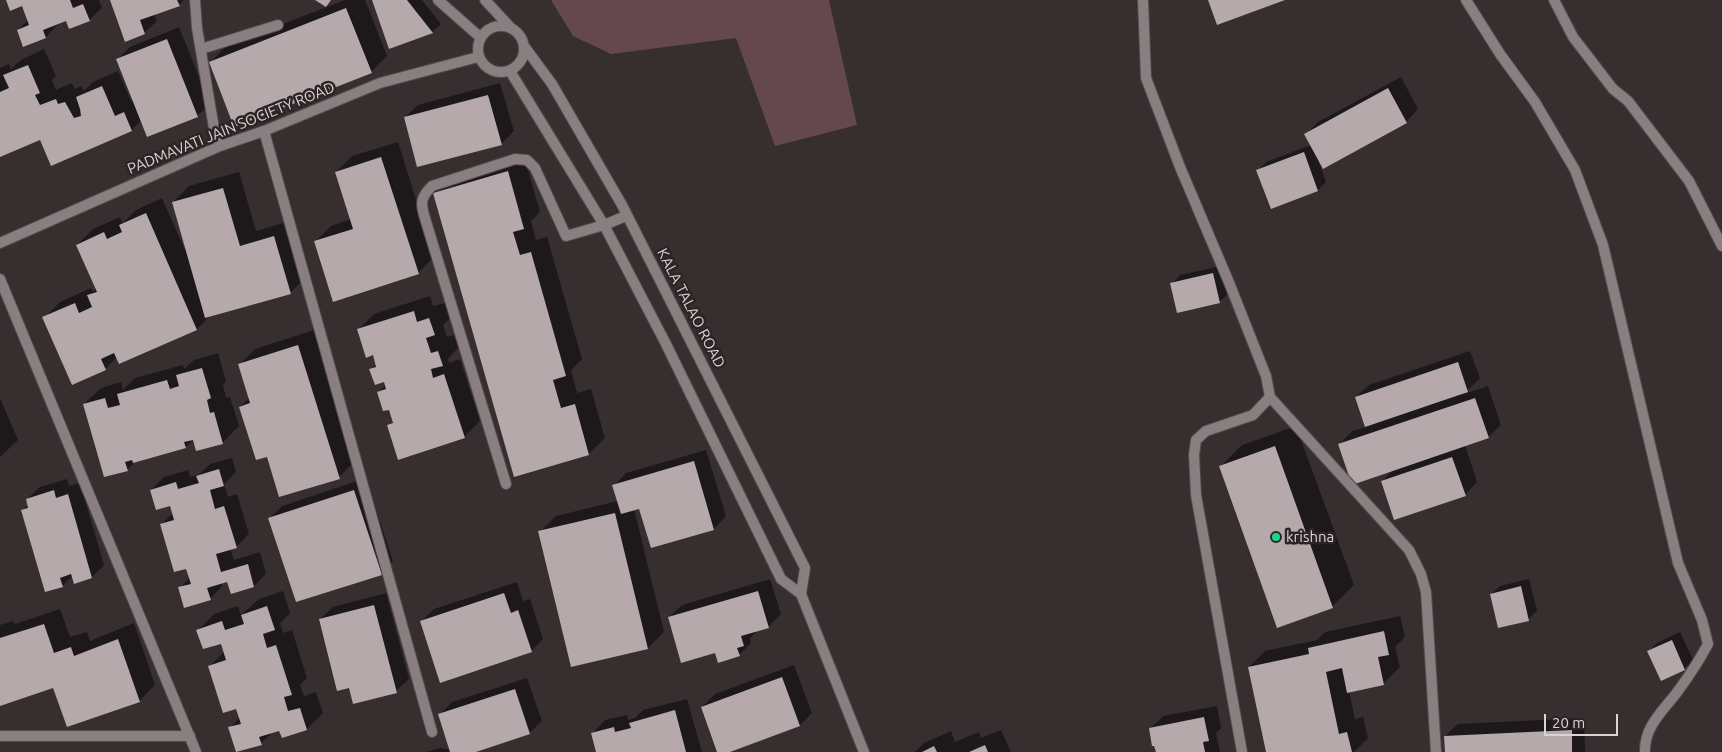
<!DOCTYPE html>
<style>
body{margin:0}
#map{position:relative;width:1722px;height:752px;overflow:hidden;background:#372e2f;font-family:Ubuntu,sans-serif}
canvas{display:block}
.scale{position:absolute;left:1544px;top:714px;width:74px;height:22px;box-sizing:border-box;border:2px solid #dad4d5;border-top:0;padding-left:6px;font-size:15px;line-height:18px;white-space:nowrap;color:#dad4d5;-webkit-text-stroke:4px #2d2425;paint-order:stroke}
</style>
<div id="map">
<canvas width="1722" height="752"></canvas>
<div class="scale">20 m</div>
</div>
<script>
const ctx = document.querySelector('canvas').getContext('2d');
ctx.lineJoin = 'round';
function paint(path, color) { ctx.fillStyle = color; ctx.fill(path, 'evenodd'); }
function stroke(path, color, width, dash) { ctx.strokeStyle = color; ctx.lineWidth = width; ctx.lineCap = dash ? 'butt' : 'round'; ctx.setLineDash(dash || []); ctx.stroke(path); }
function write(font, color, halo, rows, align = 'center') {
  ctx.font = font + ' Ubuntu,sans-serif'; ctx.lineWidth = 5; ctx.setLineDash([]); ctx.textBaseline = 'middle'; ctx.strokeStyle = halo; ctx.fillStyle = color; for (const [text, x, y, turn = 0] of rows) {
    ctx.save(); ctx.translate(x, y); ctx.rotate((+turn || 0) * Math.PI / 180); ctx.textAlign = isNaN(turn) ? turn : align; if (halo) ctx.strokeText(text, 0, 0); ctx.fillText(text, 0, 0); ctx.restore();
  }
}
paint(new Path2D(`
 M 551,0 L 829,0 L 857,125 L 775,146 L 736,38 L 611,54 L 573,36 Z`), '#64484d');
paint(new Path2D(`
 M 7,0 L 99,0 L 102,8 L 89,20 L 67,20 L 58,24 L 46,37 L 24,45 L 18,30 L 28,20 L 23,5 Z
 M 111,0 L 184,0 L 179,5 L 154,14 L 157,21 L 144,33 Z
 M 345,0 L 365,0 L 387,56 L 371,72 L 210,63 L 226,46 Z
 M 373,0 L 422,0 L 441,24 L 432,32 L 390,47 Z
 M 179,27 L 210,104 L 197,116 L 142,120 L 131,130 L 40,139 L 0,156 L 0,68 L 9,64 L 11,69 L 21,60 L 44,49 L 56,76 L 52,80 L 56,90 L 72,83 L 75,89 L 81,86 L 84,91 L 93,82 L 118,71 L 131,101 L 134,100 L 118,59 L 130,47 Z
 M 1401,77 L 1418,109 L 1406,122 L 1319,162 L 1326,182 L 1318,190 L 1271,207 L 1258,171 L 1266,162 L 1311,145 L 1305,135 L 1318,122 Z
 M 500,83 L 514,131 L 501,144 L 405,117 L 418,105 Z
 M 398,142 L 434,257 L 418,273 L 315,242 L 331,226 L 351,219 L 336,172 L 352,156 Z
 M 524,156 L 540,212 L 531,221 L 536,240 L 547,237 L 582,359 L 571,370 L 577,393 L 591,389 L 605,438 L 589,454 L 515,475 L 434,193 L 450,177 Z
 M 239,172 L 256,231 L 290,221 L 306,277 L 290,293 L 210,316 L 197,329 L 119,363 L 117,357 L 105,369 L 44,318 L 60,302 L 91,288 L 93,292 L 96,288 L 77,245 L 93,229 L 120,217 L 123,223 L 136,210 L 162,198 L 185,250 L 187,249 L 173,202 L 189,186 Z
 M 1221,266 L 1228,294 L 1219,302 L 1172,284 L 1180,275 Z
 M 430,296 L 433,306 L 445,303 L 450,318 L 443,325 L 447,337 L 454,335 L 458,348 L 448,359 L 449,363 L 460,359 L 480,421 L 464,437 L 389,426 L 393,421 L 389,408 L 378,393 L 386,385 L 385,381 L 371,369 L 377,364 L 373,354 L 358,330 L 374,314 Z
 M 314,330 L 355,461 L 339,477 L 240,407 L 250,397 L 239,365 L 255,349 Z
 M 1470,351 L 1480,378 L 1464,394 L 1488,386 L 1501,425 L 1488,437 L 1465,445 L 1477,482 L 1465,495 L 1382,481 L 1394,469 L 1340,444 L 1352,431 L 1366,427 L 1356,397 L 1369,385 Z
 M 218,353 L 226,381 L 223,385 L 226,398 L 230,397 L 239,426 L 222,443 L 194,439 L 186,447 L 135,462 L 127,470 L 84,404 L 101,388 L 121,382 L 123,390 L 135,378 L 183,365 L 184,369 L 194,360 Z
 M 0,398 L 18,440 L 0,457 Z
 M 1296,426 L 1354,585 L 1332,607 L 1220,467 L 1242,445 Z
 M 706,450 L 726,516 L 714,529 L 640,507 L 634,509 L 664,632 L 648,648 L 540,532 L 556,516 L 618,501 L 614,486 L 626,473 Z
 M 232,458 L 236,472 L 224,484 L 228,497 L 237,494 L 249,534 L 236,547 L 230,548 L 234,560 L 260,552 L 266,574 L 254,586 L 228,581 L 221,582 L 222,586 L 210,599 L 180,588 L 190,577 L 187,567 L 161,525 L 173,513 L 171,504 L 151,490 L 164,477 L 188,470 L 190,477 L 200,474 L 210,464 Z
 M 366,478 L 393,561 L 381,574 L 270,518 L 282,506 Z
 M 67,479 L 69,486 L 80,483 L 104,565 L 92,577 L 73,575 L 62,586 L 23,510 L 29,504 L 27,499 L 40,487 Z
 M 770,579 L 781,614 L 768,627 L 755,631 L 756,632 L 750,638 L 751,643 L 739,655 L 715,652 L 669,617 L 682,605 Z
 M 1529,579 L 1537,611 L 1528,619 L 1491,594 L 1500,586 Z
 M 517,582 L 523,601 L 530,599 L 543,639 L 531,651 L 421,622 L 434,609 Z
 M 283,591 L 290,613 L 280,623 L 283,633 L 292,630 L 307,678 L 300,685 L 304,696 L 316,692 L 323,713 L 307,729 L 280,729 L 273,732 L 261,743 L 230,728 L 240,717 L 237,707 L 210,666 L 225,651 L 222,642 L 198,630 L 214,614 L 238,606 L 241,615 L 259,599 Z
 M 386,593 L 409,679 L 396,691 L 320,619 L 333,607 Z
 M 60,609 L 70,637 L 87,632 L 90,641 L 134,623 L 155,685 L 139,701 L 54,686 L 0,705 L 0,625 L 13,621 L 15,624 Z
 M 1400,616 L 1405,637 L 1395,647 L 1400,667 L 1384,683 L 1349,691 L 1355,719 L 1363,717 L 1368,738 L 1354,752 L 1267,752 L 1249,667 L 1265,651 L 1317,640 L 1325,632 Z
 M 1680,632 L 1693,660 L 1684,669 L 1649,651 L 1657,643 Z
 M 794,665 L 812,713 L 800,725 L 727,752 L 719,752 L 702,707 L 715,694 Z
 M 527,678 L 542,721 L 529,733 L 472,752 L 426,752 L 440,748 L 450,750 L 439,715 L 452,702 Z
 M 687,699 L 702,752 L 598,752 L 593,733 L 605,720 L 627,715 L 628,720 L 635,718 L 643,710 Z
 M 1217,706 L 1221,728 L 1216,733 L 1220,752 L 1157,752 L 1150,729 L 1163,716 Z
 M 1584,718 L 1585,752 L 1446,752 L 1445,736 L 1458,724 Z
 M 1001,730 L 1011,752 L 915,752 L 924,743 L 951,731 L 955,742 L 979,732 L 981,738 Z`), '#0007');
paint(new Path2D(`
 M 6,0 L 70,0 L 73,8 L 83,4 L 90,21 L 69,29 L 66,21 L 43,30 L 46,38 L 23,47 L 17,30 L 29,25 L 22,6 L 10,11 Z
 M 110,0 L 177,0 L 180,6 L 140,20 L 145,34 L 125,42 Z
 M 315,0 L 331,0 L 326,7 Z
 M 372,0 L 407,0 L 433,33 L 389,49 Z
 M 1208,0 L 1285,0 L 1217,25 Z
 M 346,8 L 372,73 L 234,127 L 209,62 Z
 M 167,39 L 198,117 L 147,137 L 116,59 Z
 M 28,65 L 40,93 L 35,95 L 40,105 L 56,99 L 58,104 L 65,102 L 74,118 L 81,116 L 80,109 L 76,97 L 102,86 L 115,116 L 124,112 L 132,131 L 51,166 L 40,140 L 0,157 L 0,92 L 9,88 L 3,75 Z
 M 1388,88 L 1407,123 L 1323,169 L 1304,134 Z
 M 488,95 L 502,145 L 417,167 L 404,117 Z
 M 1304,152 L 1318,191 L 1271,209 L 1256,170 Z
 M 381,157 L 419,274 L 333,302 L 314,241 L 353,229 L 335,172 Z
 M 508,171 L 524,229 L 513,232 L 520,255 L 531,252 L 566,376 L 553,380 L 561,408 L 575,404 L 589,455 L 514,477 L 433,193 Z
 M 223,188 L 240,246 L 274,236 L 291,294 L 205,318 L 172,202 Z
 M 146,213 L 197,330 L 119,364 L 114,353 L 101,359 L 106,370 L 72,385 L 42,317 L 75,303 L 79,313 L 92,307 L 87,295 L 97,292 L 76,245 L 104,232 L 107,239 L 122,232 L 119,225 Z
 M 1213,273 L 1220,303 L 1177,313 L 1170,283 Z
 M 414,311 L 417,322 L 429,318 L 435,335 L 426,338 L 431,353 L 438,351 L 443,366 L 431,369 L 433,378 L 444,374 L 465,438 L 398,460 L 387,425 L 393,423 L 389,410 L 383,411 L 377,392 L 386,389 L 384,382 L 375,385 L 369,369 L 376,367 L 373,355 L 366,358 L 357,329 Z
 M 298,345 L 340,479 L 279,497 L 267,457 L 256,460 L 239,407 L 250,403 L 238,364 Z
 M 1458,362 L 1468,392 L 1365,427 L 1355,397 Z
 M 202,368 L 211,398 L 207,400 L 210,413 L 214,412 L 223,444 L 196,451 L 193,440 L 184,442 L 186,448 L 133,463 L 132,460 L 125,462 L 128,471 L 104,477 L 83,404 L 105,398 L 108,408 L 120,405 L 117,394 L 167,380 L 170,389 L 179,386 L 176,375 Z
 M 1475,398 L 1489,438 L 1352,485 L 1338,444 Z
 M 1275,446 L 1333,608 L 1277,628 L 1219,466 Z
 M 1452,457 L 1466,496 L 1394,520 L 1381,481 Z
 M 694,461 L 714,530 L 651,548 L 639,509 L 621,514 L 612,485 Z
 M 219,469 L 224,486 L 210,490 L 215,509 L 224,506 L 237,548 L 216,554 L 221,572 L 248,564 L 254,587 L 231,594 L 227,582 L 207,588 L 211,600 L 184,608 L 178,587 L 191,584 L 186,569 L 174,572 L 160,524 L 174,520 L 170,506 L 156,510 L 150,490 L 176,482 L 178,489 L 199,483 L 196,476 Z
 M 54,490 L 56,498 L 68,494 L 92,578 L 74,584 L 71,574 L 60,578 L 63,587 L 45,592 L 21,510 L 28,508 L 26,499 Z
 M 354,490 L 382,575 L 296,602 L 268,518 Z
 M 615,513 L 648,649 L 571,667 L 538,531 Z
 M 1521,586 L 1529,621 L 1498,628 L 1490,594 Z
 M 758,591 L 769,628 L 741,636 L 744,646 L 737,648 L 740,656 L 718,663 L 715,653 L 681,663 L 668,617 Z
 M 504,593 L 511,613 L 518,610 L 532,652 L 440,683 L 420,621 Z
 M 374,605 L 397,693 L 353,704 L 349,688 L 337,691 L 319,619 Z
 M 267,606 L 275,630 L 263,634 L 267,648 L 276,645 L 292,695 L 284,697 L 288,711 L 300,708 L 307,730 L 282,738 L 279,731 L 259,737 L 262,745 L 236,752 L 228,727 L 241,724 L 236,709 L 223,713 L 208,666 L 226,660 L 221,644 L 203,649 L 196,630 L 222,621 L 225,630 L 244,624 L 241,615 Z
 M 44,624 L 54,653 L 71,647 L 74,656 L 118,639 L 140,702 L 67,727 L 53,688 L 0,706 L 0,638 Z
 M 1384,631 L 1389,655 L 1378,657 L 1384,685 L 1347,693 L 1342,668 L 1326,672 L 1339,734 L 1347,732 L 1352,752 L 1266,752 L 1248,667 L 1309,654 L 1308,648 Z
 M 1672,640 L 1685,670 L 1661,681 L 1647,651 Z
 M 782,677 L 800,726 L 730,752 L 717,752 L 701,707 Z
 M 515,689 L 530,734 L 476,752 L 450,752 L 438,714 Z
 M 675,710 L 686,752 L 596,752 L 591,733 L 614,727 L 615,732 L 631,728 L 629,723 Z
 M 1204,717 L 1209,741 L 1203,742 L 1205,752 L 1156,752 L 1154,746 L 1152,746 L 1149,728 Z
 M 1572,730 L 1572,752 L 1445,752 L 1444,736 Z
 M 985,745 L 988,752 L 969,752 Z
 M 934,746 L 937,752 L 922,752 Z`), '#b5a9ab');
const minor = new Path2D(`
 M 195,0 L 197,28 L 215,134 L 220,146
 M 1143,0 L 1146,78 L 1180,167 L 1228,280 L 1266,376 L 1270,397 L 1253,415 L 1206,431 L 1196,440 L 1194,455 L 1196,495 L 1242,752
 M 1466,0 L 1500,54 L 1535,102 L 1575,170 L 1603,245 L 1678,563 L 1702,620 L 1708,644 C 1699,661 1689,676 1678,691 C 1664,710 1644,726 1645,752
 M 1554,0 L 1573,37 L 1613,89 L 1628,101 L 1689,181 L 1722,246
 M 201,49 L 278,25
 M 264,131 L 432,732
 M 0,279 L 196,752
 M 1270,397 L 1409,550 L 1421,574 L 1426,592 L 1436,752
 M 506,484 L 424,215 C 420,202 422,196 432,186 L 515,159 L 527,160 L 535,168 L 566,236 L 604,225 L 626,216
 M 0,736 L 190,736`);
const tertiary = new Path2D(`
 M 438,0 L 481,38
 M 485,0 L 511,28
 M478 49a23 23 0 1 1 46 0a23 23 0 1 1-46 0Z
 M 524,46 L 552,84 L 622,205 L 805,568 L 801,594 L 864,752
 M 510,71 L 604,225 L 666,344 L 781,579 L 801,594
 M 0,243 L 220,146 L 264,131 L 380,83 L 478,57`);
stroke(minor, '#534b4c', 12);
stroke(tertiary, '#534b4c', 12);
stroke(minor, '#897e80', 10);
stroke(tertiary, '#897e80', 10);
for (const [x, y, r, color] of [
 [1276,537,5,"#1fd887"]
]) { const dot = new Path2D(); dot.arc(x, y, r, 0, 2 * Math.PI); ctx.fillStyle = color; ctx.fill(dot); stroke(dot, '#2d2425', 2); }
write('15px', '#dad4d5', '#2d2425', [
 ["PADMAVATI JAIN SOCIETY ROAD",231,128,-22],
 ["KALA TALAO ROAD",691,308,63]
]);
write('15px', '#dad4d5', '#2d2425', [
 ["krishna",1286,537]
], 'left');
</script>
